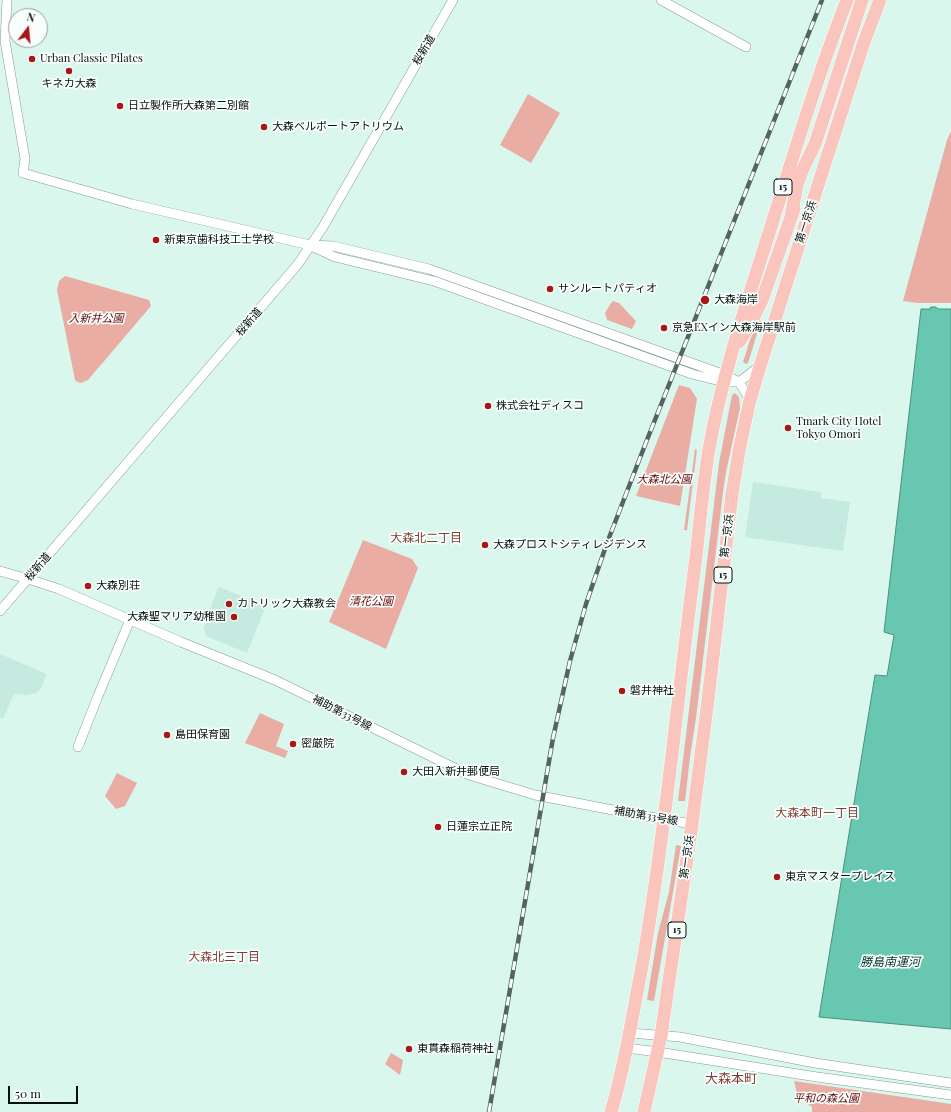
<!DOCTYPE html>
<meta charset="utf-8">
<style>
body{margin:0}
#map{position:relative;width:951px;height:1112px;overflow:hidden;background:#daf7ee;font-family:"Playfair Display",serif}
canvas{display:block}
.north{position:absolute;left:8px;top:8px;width:40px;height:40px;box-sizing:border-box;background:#f8fefc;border:1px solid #989f9c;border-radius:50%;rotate:16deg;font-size:11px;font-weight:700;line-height:16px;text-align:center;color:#07100d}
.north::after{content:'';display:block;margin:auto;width:14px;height:18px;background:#a91616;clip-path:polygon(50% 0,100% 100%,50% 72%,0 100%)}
.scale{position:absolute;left:8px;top:1086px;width:70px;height:18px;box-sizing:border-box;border:2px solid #07100d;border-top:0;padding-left:5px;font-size:12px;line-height:14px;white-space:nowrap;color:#07100d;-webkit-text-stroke:3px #f8fefc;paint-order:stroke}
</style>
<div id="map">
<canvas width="951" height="1112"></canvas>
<div class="north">N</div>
<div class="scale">50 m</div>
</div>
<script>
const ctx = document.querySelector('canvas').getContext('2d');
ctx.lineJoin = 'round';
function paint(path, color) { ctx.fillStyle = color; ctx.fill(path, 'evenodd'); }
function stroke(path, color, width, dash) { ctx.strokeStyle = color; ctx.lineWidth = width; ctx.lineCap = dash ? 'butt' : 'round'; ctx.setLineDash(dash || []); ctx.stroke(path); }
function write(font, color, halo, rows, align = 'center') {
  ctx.font = font + ' "Playfair Display","Noto Sans JP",serif'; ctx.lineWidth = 3.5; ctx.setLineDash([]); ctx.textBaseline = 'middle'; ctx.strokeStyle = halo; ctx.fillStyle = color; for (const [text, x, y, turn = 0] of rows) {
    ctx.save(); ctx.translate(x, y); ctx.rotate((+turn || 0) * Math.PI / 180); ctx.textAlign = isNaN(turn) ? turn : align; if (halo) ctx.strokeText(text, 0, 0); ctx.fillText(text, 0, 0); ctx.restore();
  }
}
paint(new Path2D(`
 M 753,482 L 821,492 L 821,498 L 850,502 L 843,551 L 745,537 Z
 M 219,587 L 266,606 L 247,653 L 206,636 L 204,628 L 211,606 Z
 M 0,654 L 47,674 L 40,690 L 36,693 L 27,695 L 14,694 L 3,719 L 0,718 Z`), '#c5eae0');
paint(new Path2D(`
 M 528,94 L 560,113 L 531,163 L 500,145 Z
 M 951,131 L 951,303 L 918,303 L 903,301 L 947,140 Z
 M 65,276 L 149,300 L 151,306 L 88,380 L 81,383 L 77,382 L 75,380 L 57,290 L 59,281 Z
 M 613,301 L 619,303 L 636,321 L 632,329 L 607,320 L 605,313 L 611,303 Z
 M 759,320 L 761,321 L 748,363 L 746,364 L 743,362 L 750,340 Z
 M 679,385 L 690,388 L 697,399 L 680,506 L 636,496 Z
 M 735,393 L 739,397 L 740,408 L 726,472 L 723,492 L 696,718 L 690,757 L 685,801 L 678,801 L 719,463 L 732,395 Z
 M 695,449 L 697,450 L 687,530 L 684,530 Z
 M 363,540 L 412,559 L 418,568 L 386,649 L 329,622 Z
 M 260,713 L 284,724 L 276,746 L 288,751 L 285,758 L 245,743 Z
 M 117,773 L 137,783 L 125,806 L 116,809 L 105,796 Z
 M 676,845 L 681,846 L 654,1001 L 647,1000 L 658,933 L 669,892 Z
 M 391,1053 L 403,1060 L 400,1075 L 385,1064 Z
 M 794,1081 L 951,1104 L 951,1112 L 812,1112 L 812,1107 L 798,1098 Z`), '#e9ada4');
const water = new Path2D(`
 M 931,307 L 936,307 L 938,309 L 951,309 L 951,1029 L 819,1017 L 875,675 L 887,676 L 894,635 L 884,632 L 921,309 L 930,309 Z`);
paint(water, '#67c7b0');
stroke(water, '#4a907f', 1);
const minor = new Path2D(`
 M 7,0 L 5,41 L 25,159 L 23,173 L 132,204 L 310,245 L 333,246 L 429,269 L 725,375 L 739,382 L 750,400
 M 661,0 L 746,47
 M 313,247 L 335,257 L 434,281 L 692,374 L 724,382 L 739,382 L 760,366
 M 0,571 L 28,579 L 59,589 L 181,642 L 275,680 L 469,775 L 535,795 L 644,816 L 692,824
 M 0,611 L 298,264 L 323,227 L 453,0
 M 78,747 L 98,696 L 130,620
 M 630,1033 L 680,1037 L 815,1063 L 951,1083
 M 627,1048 L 658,1052 L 817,1077 L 951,1095`);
const highway = new Path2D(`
 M 791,217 L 797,185 L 802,171 L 815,144 L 862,0
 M 739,342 L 750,325 L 762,300 L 794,209
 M 611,1112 C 626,1062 633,1011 643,961 C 666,827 678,692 696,557 C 700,521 703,485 709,449 C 723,370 750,294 774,217 C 797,144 819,71 847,0
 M 644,1112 L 661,1036 L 665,1008 L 692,824 L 708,700 L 732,494 L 739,451 L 749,404 L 760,366 L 864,42 L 880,0`);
stroke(minor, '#839d95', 10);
stroke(highway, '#fff', 14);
stroke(minor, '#fff', 9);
stroke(highway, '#fac5bd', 13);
const rail = new Path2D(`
 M 489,1112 L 553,738 L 570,661 L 586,604 L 607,543 L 645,445 L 822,0`);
stroke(rail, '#54655f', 4.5);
stroke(rail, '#f8fefc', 3, [9]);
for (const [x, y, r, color] of [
 [32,59,4,"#a91616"],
 [69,71,4,"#a91616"],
 [120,106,4,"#a91616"],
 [264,127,4,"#a91616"],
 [156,240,4,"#a91616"],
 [550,289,4,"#a91616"],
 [705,300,5,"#a91616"],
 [664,328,4,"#a91616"],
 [488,406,4,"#a91616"],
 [788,428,4,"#a91616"],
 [485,545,4,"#a91616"],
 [88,586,4,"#a91616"],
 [229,604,4,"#a91616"],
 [234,617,4,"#a91616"],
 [622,691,4,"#a91616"],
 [167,735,4,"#a91616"],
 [293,744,4,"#a91616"],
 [404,772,4,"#a91616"],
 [438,827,4,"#a91616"],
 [777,877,4,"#a91616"],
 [409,1049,4,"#a91616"]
]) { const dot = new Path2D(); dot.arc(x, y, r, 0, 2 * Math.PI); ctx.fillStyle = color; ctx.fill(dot); stroke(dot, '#f8fefc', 1.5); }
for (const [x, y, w] of [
 [783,187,18],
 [723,575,18],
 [677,930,18]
]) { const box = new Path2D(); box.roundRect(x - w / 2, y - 8, w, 16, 3); ctx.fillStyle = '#f8fefc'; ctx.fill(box); stroke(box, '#07100d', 1); }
write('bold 10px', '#07100d', null, [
 ["15",783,187],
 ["15",723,575],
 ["15",677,930]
]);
write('11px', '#07100d', '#f8fefc', [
 ["桜新道",424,50,-60],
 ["第一京浜",806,222,-72],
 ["桜新道",249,322,-49],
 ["第一京浜",727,536,-83],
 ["桜新道",38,567,-49],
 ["補助第33号線",342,713,27],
 ["補助第33号線",646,816,10],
 ["第一京浜",687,857,-82]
]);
write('11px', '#07100d', '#f8fefc', [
 ["Urban Classic Pilates",40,59],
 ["キネカ大森",69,84,"center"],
 ["日立製作所大森第二別館",128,106],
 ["大森ベルポートアトリウム",272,127],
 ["新東京歯科技工士学校",164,240],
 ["サンルートパティオ",558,289],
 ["大森海岸",714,300],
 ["京急EXイン大森海岸駅前",672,328],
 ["株式会社ディスコ",496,406],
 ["Tmark City Hotel",796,422],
 ["Tokyo Omori",796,435],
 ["大森プロストシティレジデンス",493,545],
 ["大森別荘",96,586],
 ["カトリック大森教会",237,604],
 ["大森聖マリア幼稚園",226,617,"right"],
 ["磐井神社",630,691],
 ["島田保育園",175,735],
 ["密厳院",301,744],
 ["大田入新井郵便局",412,772],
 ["日蓮宗立正院",446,827],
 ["東京マスタープレイス",785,877],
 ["東貫森稲荷神社",417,1049]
], 'left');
write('italic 11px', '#6a0909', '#f8fefc', [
 ["入新井公園",96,319],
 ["大森北公園",664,480],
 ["清花公園",371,602],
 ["平和の森公園",826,1099]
]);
write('12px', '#833c34', '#f8fefc', [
 ["大森北二丁目",426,538],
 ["大森本町一丁目",817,813],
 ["大森北三丁目",224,957]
]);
write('italic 12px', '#013128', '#f8fefc', [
 ["勝島南運河",890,962]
]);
write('13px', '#833c34', '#f8fefc', [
 ["大森本町",731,1079]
]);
</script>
